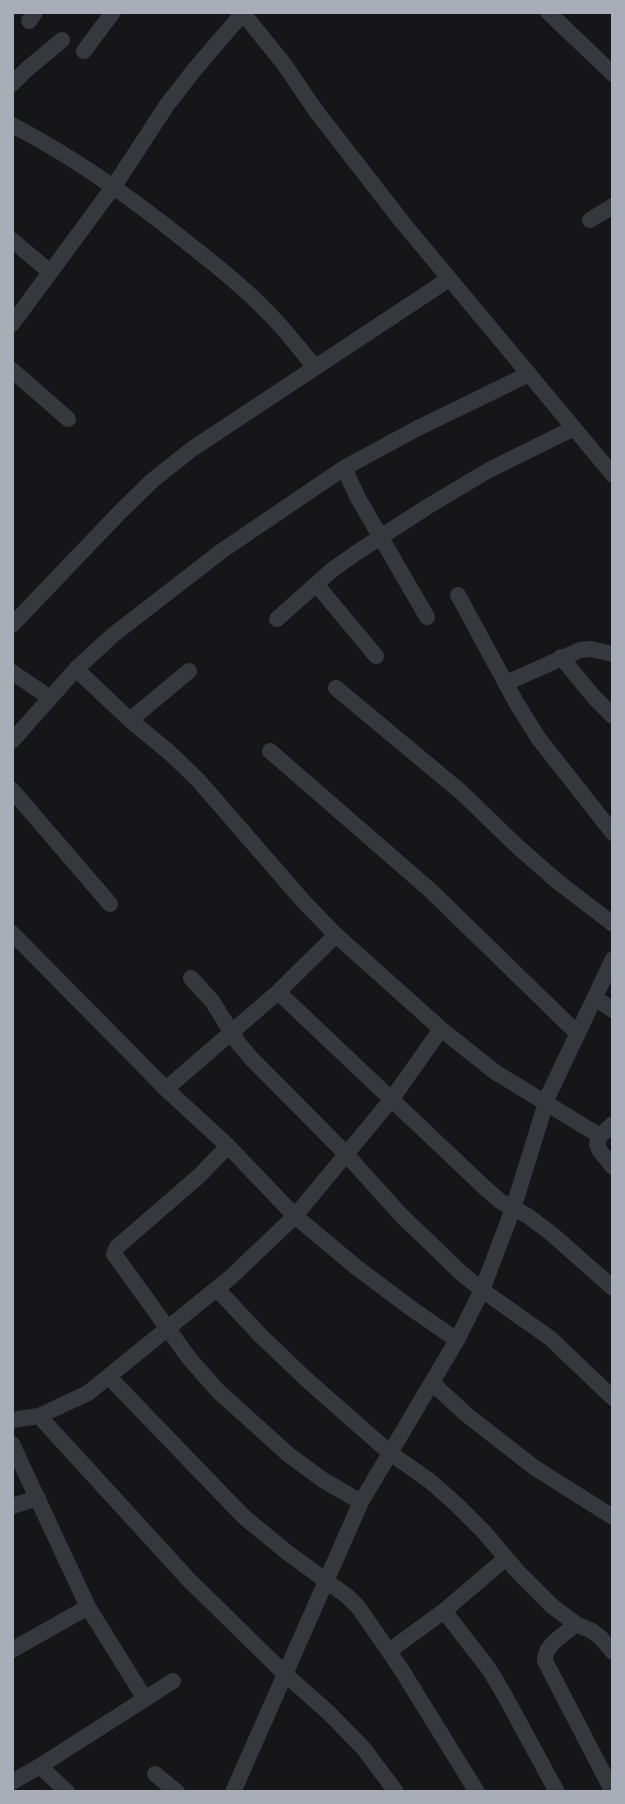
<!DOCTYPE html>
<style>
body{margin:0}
#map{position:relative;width:625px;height:1804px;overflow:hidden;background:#161618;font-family:Helvetica,sans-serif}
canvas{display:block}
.frame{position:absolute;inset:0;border:14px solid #a8adb8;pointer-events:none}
</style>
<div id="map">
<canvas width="625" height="1804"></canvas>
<div class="frame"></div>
</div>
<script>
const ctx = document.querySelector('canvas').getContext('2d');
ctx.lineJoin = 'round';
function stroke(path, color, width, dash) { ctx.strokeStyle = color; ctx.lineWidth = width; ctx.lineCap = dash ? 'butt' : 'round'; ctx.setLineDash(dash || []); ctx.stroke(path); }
stroke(new Path2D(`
 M 242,12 L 284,64 L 316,111 L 403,223 L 613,475
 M 548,12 L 613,74
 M 29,21 L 35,12
 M 84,51 L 113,12
 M 12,84 L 26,70 L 62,40
 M 12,125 C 76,158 133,199 189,244 C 219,268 251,293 277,322 C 290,336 302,352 315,367
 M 590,220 L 613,206
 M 12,240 L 50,272
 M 12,324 L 114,186 L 167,105 L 195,69 L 243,13
 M 12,370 L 68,419
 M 344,468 L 358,498 L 427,617
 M 316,584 L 376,656
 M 458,595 L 517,704 L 539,739 L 613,833
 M 277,619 L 332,570 L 356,553 L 427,507 L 489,470 L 574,428
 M 12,625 L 121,511 L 153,480 L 192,449 L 449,279
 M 561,657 L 593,696 L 613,716
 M 76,669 L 130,720 L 170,753 L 198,780 L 304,902 L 336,935 L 441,1029 L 495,1072 L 600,1136
 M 12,672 L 50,698
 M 506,683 L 580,650 L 590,649 L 613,654
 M 336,688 L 461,792 L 518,847 L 558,882 L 613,924
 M 130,720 L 189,671
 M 12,741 L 76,669 L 113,635 L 223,550 L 344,468 L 416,429 L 529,374
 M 270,751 L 430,890 L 578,1034
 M 12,790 L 110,904
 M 12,933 L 166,1089 L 228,1146 L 295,1216 L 356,1267 L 412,1309 L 457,1340
 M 191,978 L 212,1001 L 239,1044 L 251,1058 L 346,1154 L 400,1214 L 460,1272 L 482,1290 L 550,1338 L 613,1398
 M 278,992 L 484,1187 L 500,1201 L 528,1216 L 553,1235 L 613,1288
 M 595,998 L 613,1010
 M 166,1089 L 278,992 L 336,935
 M 613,1124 L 600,1136 L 597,1144 L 600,1151 L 613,1167
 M 228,1146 L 199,1176 L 117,1247 L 114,1254 L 189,1358 L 218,1391 L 289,1455 L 323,1480 L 361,1502
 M 217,1289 L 260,1335 L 306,1379 L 390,1453 L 430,1481 L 457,1505 L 484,1532 L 519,1573 L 552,1606 L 576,1624 L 592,1631 L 601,1638 L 613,1652
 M 109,1377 L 244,1517 L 288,1553 L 347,1596 L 359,1608 L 401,1669 L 477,1792
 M 432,1383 L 467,1415 L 535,1468 L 613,1517
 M 39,1416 L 189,1580 L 285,1674 L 329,1713 L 364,1749 L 396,1792
 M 12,1420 L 39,1416 L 88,1393 L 231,1277 L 295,1216 L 391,1100 L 441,1029
 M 12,1444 L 88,1607 L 145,1699
 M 12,1506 L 38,1498
 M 444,1611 L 489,1669 L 505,1696 L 557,1792
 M 576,1624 C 565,1634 544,1645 545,1661 L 613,1792
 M 12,1650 L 88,1607
 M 389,1651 L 444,1611 L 506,1558
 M 40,1766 L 67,1792
 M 155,1774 L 177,1792
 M 12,1782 L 40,1766 L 173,1681
 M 233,1792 L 361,1502 L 457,1340 L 482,1290 L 513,1209 L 548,1096 L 613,959`), '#37383d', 16);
</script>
